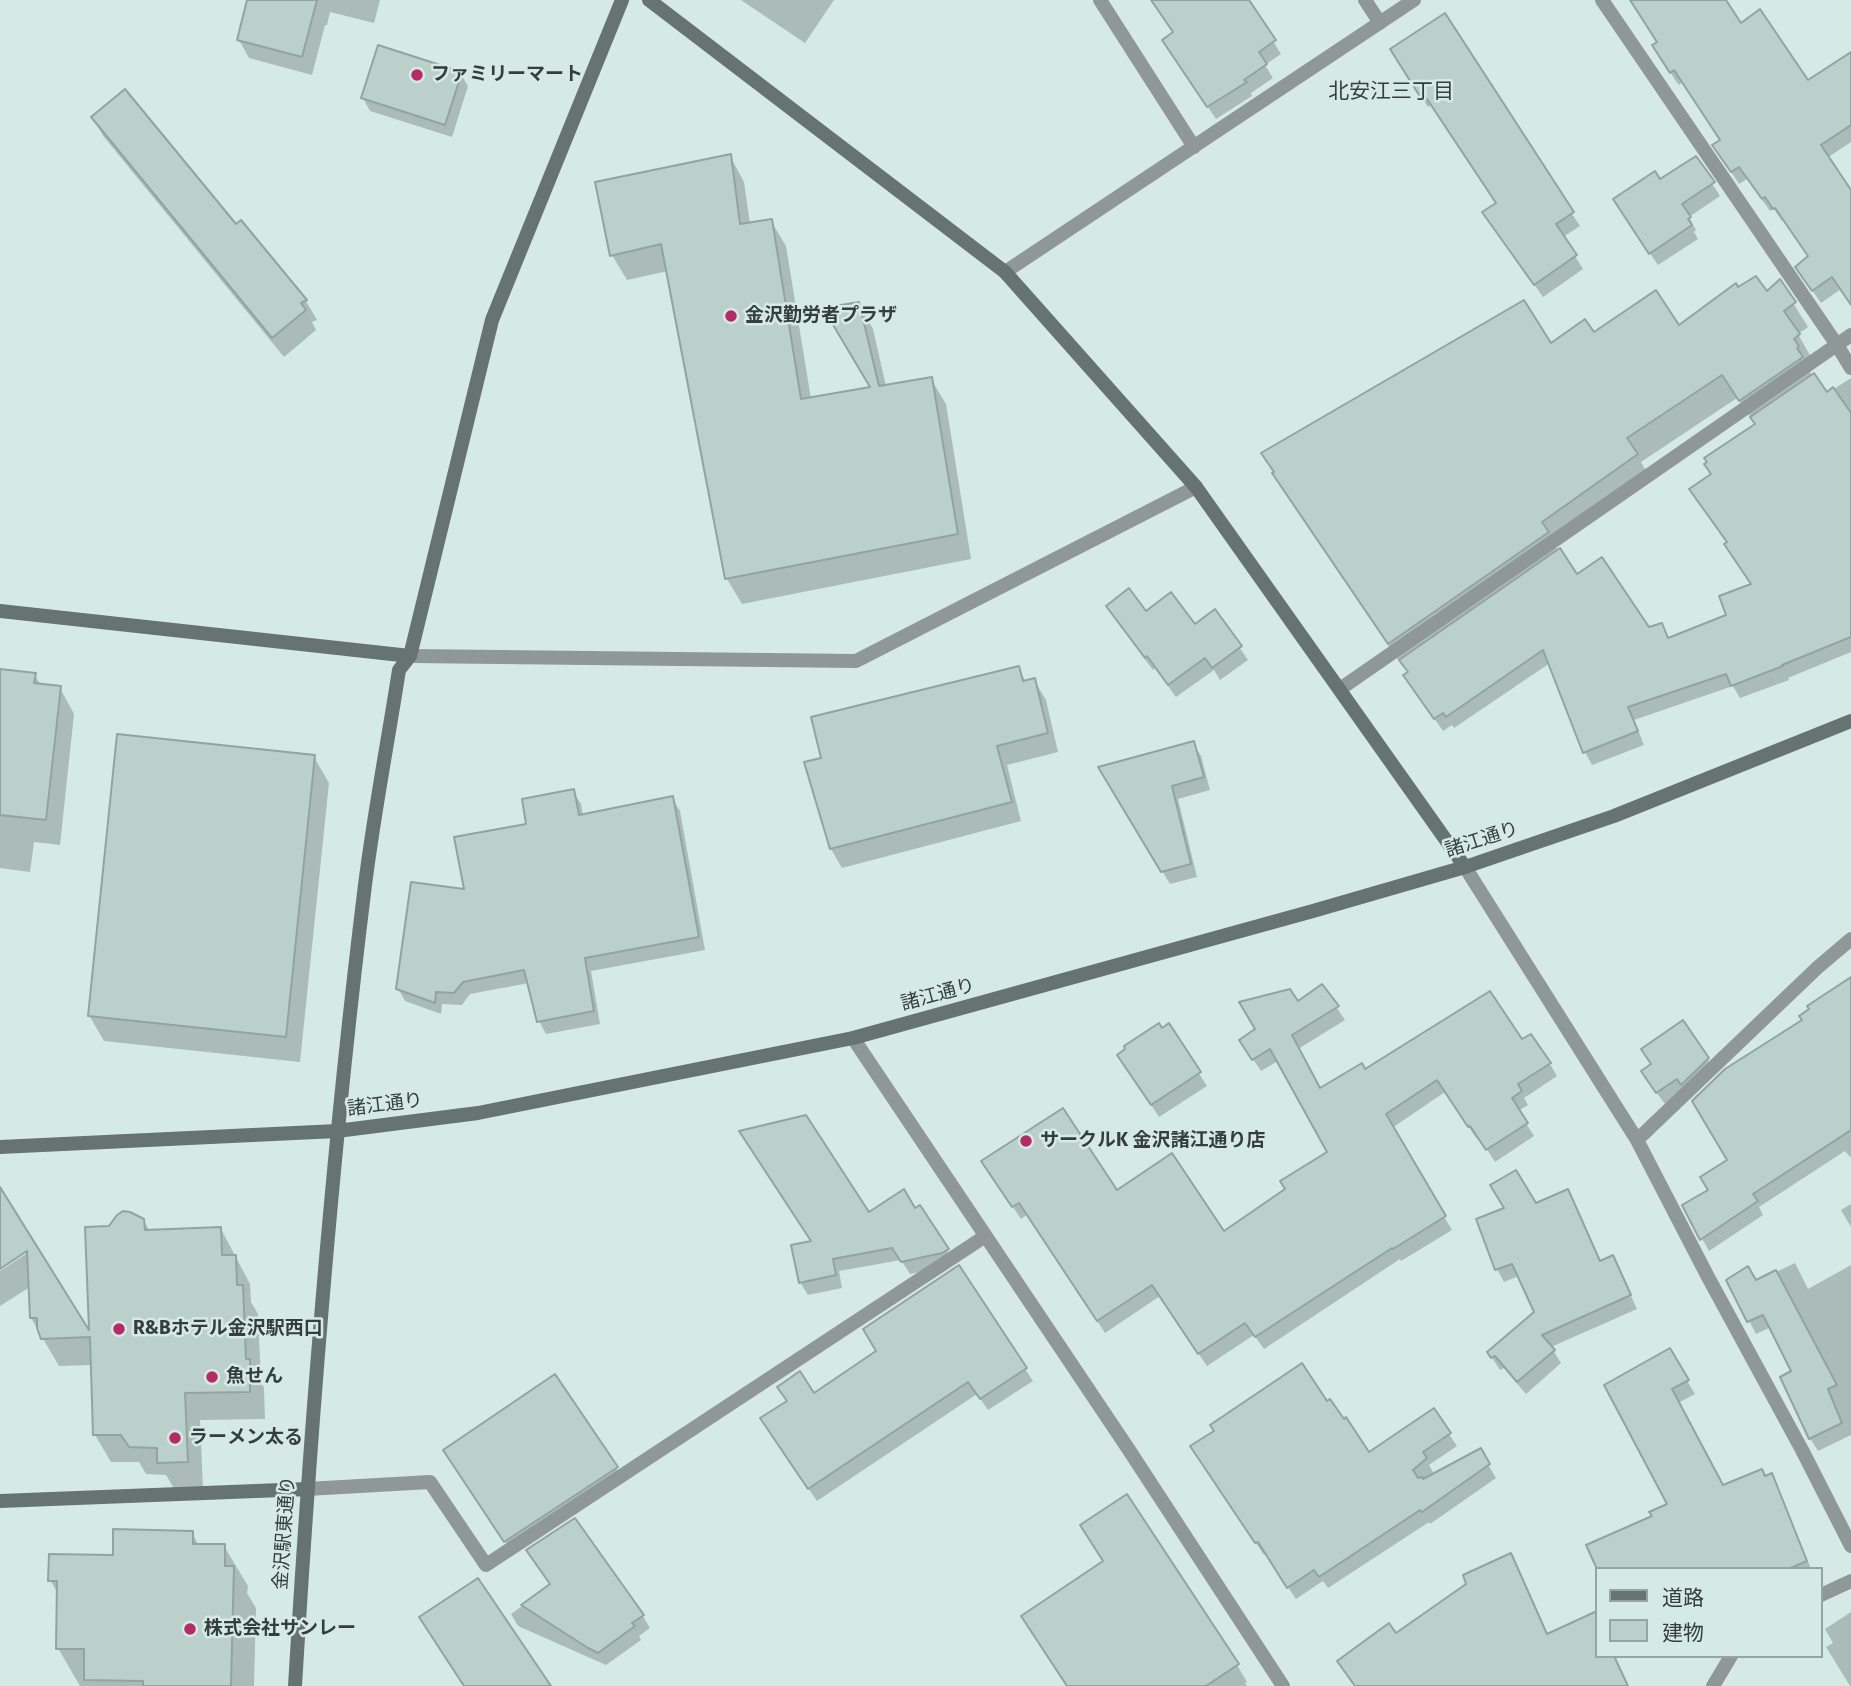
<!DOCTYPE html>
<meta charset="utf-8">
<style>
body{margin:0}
#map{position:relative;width:1851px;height:1686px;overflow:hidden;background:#d6eae5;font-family:"Fira Sans","Noto Sans JP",sans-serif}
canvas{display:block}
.legend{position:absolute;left:1595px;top:1567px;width:228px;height:91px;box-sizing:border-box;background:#d6eae5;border:2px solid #96a5a1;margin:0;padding:9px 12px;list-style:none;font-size:21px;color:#363e3c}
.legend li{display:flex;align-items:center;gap:14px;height:35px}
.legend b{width:35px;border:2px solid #96a5a1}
</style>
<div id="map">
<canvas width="1851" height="1686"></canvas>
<ul class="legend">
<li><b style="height:9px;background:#677370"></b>道路</li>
<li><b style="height:19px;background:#bcd0cb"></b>建物</li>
</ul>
</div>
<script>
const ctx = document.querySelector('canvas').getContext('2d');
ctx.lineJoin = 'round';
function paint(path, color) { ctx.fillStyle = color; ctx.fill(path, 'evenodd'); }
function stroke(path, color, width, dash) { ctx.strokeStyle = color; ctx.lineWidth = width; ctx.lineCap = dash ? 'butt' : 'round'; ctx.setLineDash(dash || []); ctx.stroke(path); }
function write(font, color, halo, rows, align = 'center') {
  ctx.font = font + ' "Fira Sans","Noto Sans JP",sans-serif'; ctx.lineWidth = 5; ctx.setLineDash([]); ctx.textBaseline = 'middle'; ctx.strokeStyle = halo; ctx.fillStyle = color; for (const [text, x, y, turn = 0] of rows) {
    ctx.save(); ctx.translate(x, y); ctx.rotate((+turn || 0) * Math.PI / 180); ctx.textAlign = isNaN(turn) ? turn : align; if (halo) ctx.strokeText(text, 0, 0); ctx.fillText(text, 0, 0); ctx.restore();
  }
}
paint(new Path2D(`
 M 249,0 L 380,0 L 374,23 L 330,12 L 327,25 L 325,25 L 312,75 L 249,58 L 239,40 Z
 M 741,0 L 834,0 L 805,43 Z
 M 1152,0 L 1248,0 L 1281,54 L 1265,65 L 1273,78 L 1251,93 L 1252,96 L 1216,119 L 1171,53 L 1174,33 Z
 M 1631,0 L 1720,0 L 1741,26 L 1808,83 L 1851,54 L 1851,142 L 1827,158 L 1851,193 L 1851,304 L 1841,289 L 1821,303 L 1805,280 L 1809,257 L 1784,220 L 1782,221 L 1774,209 L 1770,211 L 1747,179 L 1739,184 L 1722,158 L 1722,141 L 1682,82 L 1679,85 L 1675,80 L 1662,57 L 1659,43 Z
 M 1444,16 L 1580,226 L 1563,237 L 1583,269 L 1543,297 L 1492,226 L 1497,204 L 1432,104 L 1428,107 L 1400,62 Z
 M 460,73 L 468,86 L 452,137 L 370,111 L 363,98 Z
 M 93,118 L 235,226 L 241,222 L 306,301 L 317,320 L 312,322 L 316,330 L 284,357 L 104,137 Z
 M 730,156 L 744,182 L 750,224 L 771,221 L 786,246 L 811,399 L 872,389 L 858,304 L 873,329 L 886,386 L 931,379 L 946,404 L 971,559 L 742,604 L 727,579 L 668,271 L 627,280 L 612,255 Z
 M 1696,158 L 1720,196 L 1689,217 L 1696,230 L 1694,232 L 1698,239 L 1658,265 L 1622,212 L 1660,181 Z
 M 1780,282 L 1808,327 L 1798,334 L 1812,359 L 1807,363 L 1811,371 L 1810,372 L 1812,376 L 1826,394 L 1851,378 L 1851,652 L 1788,678 L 1789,680 L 1740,698 L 1733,686 L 1634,720 L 1644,745 L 1592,765 L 1585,752 L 1550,663 L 1454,728 L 1452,725 L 1443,731 L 1413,688 L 1409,674 L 1405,666 L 1403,667 L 1288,498 L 1263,454 L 1550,346 L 1593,334 L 1679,328 L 1738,290 L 1766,293 ZM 1737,398 L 1756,425 L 1713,475 L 1753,585 L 1728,616 L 1670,639 L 1661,625 L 1649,629 L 1577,577 L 1555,546 L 1651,479 L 1641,462 Z
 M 1108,606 L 1145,613 L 1194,627 L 1215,612 L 1248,660 L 1220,680 L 1214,670 L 1176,697 L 1155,668 L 1153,670 L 1115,619 Z
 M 1018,668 L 1026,682 L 1034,680 L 1046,700 L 1058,752 L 1007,765 L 1021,821 L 842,868 L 831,849 L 823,759 Z
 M 0,671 L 35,675 L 41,686 L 60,688 L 74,714 L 60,845 L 34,842 L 30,872 L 0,868 Z
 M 1193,743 L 1201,756 L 1210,790 L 1178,799 L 1197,877 L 1170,884 L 1100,768 Z
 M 314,757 L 329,783 L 300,1062 L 104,1041 L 89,1015 Z
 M 573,791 L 581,804 L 583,816 L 672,798 L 680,811 L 705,950 L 591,971 L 600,1024 L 546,1034 L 539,1021 L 529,983 L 470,994 L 462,1005 L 442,1004 L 441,1014 L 405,1001 L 398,988 L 467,891 L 528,825 Z
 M 1851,979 L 1851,1156 L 1850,1157 L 1845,1151 L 1759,1207 L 1763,1215 L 1709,1251 L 1684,1206 L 1710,1191 L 1728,1161 L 1804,1020 Z
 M 1322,986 L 1345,1020 L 1298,1049 L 1320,1090 L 1365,1071 L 1521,1041 L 1550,1064 L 1557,1076 L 1524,1098 L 1528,1105 L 1518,1111 L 1534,1136 L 1495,1162 L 1479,1137 L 1477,1139 L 1445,1092 L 1392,1128 L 1452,1230 L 1401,1261 L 1400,1259 L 1264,1349 L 1254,1335 L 1207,1366 L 1160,1296 L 1105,1333 L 1028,1214 L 1021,1219 L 991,1174 L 1117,1192 L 1223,1233 L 1287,1190 L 1329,1153 L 1278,1061 L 1261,1071 L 1249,1053 L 1297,1003 Z
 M 1168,1026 L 1207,1086 L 1159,1117 L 1127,1068 L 1162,1030 Z
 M 1707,1059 L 1715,1072 L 1665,1104 L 1650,1084 L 1653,1065 Z
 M 1568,1191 L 1601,1262 L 1613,1257 L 1637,1309 L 1551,1347 L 1561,1363 L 1526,1394 L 1504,1368 L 1500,1370 L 1489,1353 L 1536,1312 L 1519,1276 L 1504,1282 L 1497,1269 L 1535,1205 Z
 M 1851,1204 L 1851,1227 L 1841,1210 Z
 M 868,1215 L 947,1250 L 954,1262 L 949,1266 L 910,1274 L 901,1260 L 839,1271 L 842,1288 L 808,1295 L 800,1282 L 813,1242 Z
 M 0,1218 L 17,1218 L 91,1336 L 110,1227 L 143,1220 L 150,1231 L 221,1229 L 250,1284 L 251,1302 L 258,1314 L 261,1382 L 264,1388 L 265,1419 L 200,1420 L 203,1489 L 175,1490 L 166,1475 L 146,1474 L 139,1462 L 111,1462 L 95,1435 L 92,1365 L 59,1366 L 31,1318 L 30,1287 L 0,1306 L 0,1271 L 35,1248 L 33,1245 L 0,1267 Z
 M 1795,1263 L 1808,1289 L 1851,1265 L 1851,1435 L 1818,1451 L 1810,1438 L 1793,1372 L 1771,1327 L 1756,1334 L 1728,1280 L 1755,1282 Z
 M 1669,1351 L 1695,1394 L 1678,1403 L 1723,1487 L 1771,1475 L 1778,1488 L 1811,1569 L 1599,1569 L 1670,1505 Z
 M 1025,1369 L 1033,1381 L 988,1410 L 977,1394 L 817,1501 L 770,1431 L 814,1395 Z
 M 1327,1404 L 1368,1454 L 1449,1434 L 1457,1446 L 1429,1465 L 1433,1472 L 1427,1477 L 1480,1451 L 1496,1478 L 1430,1524 L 1429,1522 L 1328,1588 L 1323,1581 L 1296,1599 L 1266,1554 L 1264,1555 L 1200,1459 Z
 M 452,1463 L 616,1468 L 624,1480 L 513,1553 Z
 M 192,1533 L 199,1546 L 224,1546 L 248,1586 L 247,1593 L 256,1608 L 254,1686 L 80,1686 L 58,1648 L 59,1595 L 50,1580 L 114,1557 Z
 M 551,1585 L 643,1616 L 650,1628 L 639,1636 L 641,1640 L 606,1665 L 518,1626 L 511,1614 Z
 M 1851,1612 L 1851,1686 L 1850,1686 L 1826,1647 L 1833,1643 L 1825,1629 Z
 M 1237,1665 L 1247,1682 L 1245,1683 L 1247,1686 L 1068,1686 Z`), '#0003');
const building = new Path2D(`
 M 247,0 L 317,0 L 302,57 L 237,40 Z
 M 1151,0 L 1249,0 L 1276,40 L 1259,52 L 1267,64 L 1244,80 L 1247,82 L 1207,107 L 1162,40 L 1173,32 Z
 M 1630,0 L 1726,0 L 1741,23 L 1760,9 L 1808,80 L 1851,52 L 1851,125 L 1821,145 L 1851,190 L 1851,305 L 1832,277 L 1812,291 L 1795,267 L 1808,256 L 1775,208 L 1773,209 L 1765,197 L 1762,199 L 1739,167 L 1731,172 L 1712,145 L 1720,140 L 1674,70 L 1670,73 L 1652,45 L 1657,42 Z
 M 1445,13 L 1574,212 L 1556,224 L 1577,255 L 1534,285 L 1482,212 L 1496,203 L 1423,93 L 1419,95 L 1390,49 Z
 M 378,45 L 462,72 L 445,125 L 361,98 Z
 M 125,89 L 236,224 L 241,220 L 307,300 L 301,303 L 306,310 L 272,338 L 91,117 Z
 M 731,154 L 740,224 L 772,219 L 801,399 L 870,387 L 823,308 L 859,302 L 879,386 L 932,377 L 958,534 L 725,579 L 661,244 L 610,256 L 595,182 Z
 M 1696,156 L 1715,182 L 1682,204 L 1691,217 L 1688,219 L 1692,225 L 1649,254 L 1613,199 L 1655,171 L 1660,179 Z
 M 1756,276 L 1767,291 L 1780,279 L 1796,302 L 1784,311 L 1800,334 L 1794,339 L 1799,346 L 1797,348 L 1803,357 L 1739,401 L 1722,375 L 1627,438 L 1638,454 L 1542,522 L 1549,532 L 1388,644 L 1272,473 L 1274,472 L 1261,453 L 1524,300 L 1551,343 L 1585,319 L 1594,332 L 1656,290 L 1679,325 L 1736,283 L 1738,287 Z
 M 1814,373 L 1827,392 L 1833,387 L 1851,413 L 1851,637 L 1782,665 L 1783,666 L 1731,686 L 1726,674 L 1628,707 L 1638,731 L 1583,753 L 1543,650 L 1446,717 L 1443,713 L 1434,719 L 1403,675 L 1408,672 L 1399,660 L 1560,548 L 1577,574 L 1602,557 L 1649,627 L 1662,623 L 1668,638 L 1726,615 L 1719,596 L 1751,584 L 1724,544 L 1727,542 L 1689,489 L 1711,474 L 1704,464 L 1707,462 L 1704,458 L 1755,424 L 1750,417 Z
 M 1129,588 L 1146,611 L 1171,592 L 1195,624 L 1215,609 L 1242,646 L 1212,668 L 1205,658 L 1168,685 L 1147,656 L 1145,658 L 1106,606 Z
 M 1019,666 L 1023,681 L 1035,678 L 1048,733 L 997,746 L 1012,802 L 830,849 L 804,762 L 821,758 L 811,717 Z
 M 0,669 L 36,673 L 34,683 L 61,686 L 46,820 L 0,815 Z
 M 117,734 L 315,755 L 286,1037 L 88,1016 Z
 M 1194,741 L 1204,777 L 1172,786 L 1191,864 L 1161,872 L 1098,767 Z
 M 574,789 L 579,815 L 673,796 L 699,937 L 585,958 L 594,1011 L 537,1022 L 524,970 L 463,982 L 454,993 L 436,992 L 435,1003 L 396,989 L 411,882 L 464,889 L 454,837 L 526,824 L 522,799 Z
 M 1851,977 L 1851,1130 L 1753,1194 L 1758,1201 L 1700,1240 L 1682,1205 L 1708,1190 L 1700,1177 L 1727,1160 L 1692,1101 L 1725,1069 L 1802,1020 L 1799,1016 L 1809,1009 L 1807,1006 Z
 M 1322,984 L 1339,1006 L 1292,1035 L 1320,1088 L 1362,1063 L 1365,1069 L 1490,991 L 1522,1039 L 1531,1034 L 1551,1063 L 1518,1084 L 1522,1091 L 1512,1098 L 1528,1123 L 1486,1150 L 1470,1126 L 1468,1127 L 1437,1080 L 1386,1114 L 1446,1216 L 1393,1249 L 1392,1248 L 1255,1337 L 1245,1323 L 1198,1354 L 1152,1285 L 1097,1321 L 1019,1203 L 1012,1207 L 981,1161 L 1063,1108 L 1117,1190 L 1172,1153 L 1224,1231 L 1285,1189 L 1280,1181 L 1327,1152 L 1270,1049 L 1252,1060 L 1239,1040 L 1255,1029 L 1239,1002 L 1290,989 L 1298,1001 Z
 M 1683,1020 L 1709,1058 L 1681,1085 L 1677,1079 L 1656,1093 L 1641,1071 L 1651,1064 L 1641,1049 Z
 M 1159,1023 L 1162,1028 L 1169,1023 L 1201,1072 L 1151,1105 L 1117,1055 L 1125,1049 L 1124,1046 Z
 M 806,1115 L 869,1212 L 904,1189 L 915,1208 L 920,1205 L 949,1249 L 942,1253 L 901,1262 L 892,1248 L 833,1259 L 836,1275 L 799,1283 L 791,1245 L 811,1241 L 739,1131 Z
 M 1516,1170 L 1536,1203 L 1568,1189 L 1600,1261 L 1613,1255 L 1631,1295 L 1542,1335 L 1555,1350 L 1517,1382 L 1495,1356 L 1491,1358 L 1487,1352 L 1534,1312 L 1512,1264 L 1495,1270 L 1476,1219 L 1504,1208 L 1490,1185 Z
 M 0,1187 L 89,1330 L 85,1227 L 109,1226 L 117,1215 L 123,1211 L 130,1212 L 144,1219 L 145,1230 L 221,1227 L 222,1255 L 236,1255 L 237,1285 L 243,1285 L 246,1359 L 250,1359 L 250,1392 L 185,1393 L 188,1462 L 157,1463 L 157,1448 L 129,1447 L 121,1435 L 93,1435 L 90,1337 L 41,1339 L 37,1328 L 37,1318 L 30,1318 L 27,1251 L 0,1269 Z
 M 959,1265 L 1027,1368 L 980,1399 L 968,1382 L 808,1489 L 760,1418 L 787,1401 L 777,1387 L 800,1371 L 814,1393 L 876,1351 L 863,1329 Z
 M 1748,1266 L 1756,1280 L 1776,1270 L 1837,1385 L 1828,1389 L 1842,1423 L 1809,1439 L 1780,1377 L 1791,1371 L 1763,1315 L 1747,1322 L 1726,1280 Z
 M 1670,1348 L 1689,1380 L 1672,1389 L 1723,1485 L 1762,1469 L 1765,1476 L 1772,1473 L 1807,1561 L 1788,1569 L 1597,1569 L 1586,1545 L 1652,1516 L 1649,1512 L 1667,1504 L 1604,1385 Z
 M 1302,1363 L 1327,1401 L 1330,1399 L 1344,1419 L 1346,1417 L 1369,1452 L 1434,1408 L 1451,1433 L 1423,1452 L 1427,1458 L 1413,1470 L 1418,1478 L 1422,1477 L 1423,1479 L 1481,1448 L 1490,1464 L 1422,1512 L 1420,1510 L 1319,1577 L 1314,1570 L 1287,1588 L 1258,1542 L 1255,1543 L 1190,1446 L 1214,1431 L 1210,1425 Z
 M 555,1374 L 618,1467 L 504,1542 L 443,1450 Z
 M 1127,1494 L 1239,1664 L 1206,1686 L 1067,1686 L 1021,1616 L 1103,1561 L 1080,1525 Z
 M 575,1518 L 644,1615 L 632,1623 L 635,1626 L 598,1653 L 588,1648 L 521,1605 L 550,1584 L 526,1550 Z
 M 113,1529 L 193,1531 L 193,1544 L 225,1544 L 225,1566 L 234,1566 L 231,1686 L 143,1686 L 143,1681 L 84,1680 L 84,1649 L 56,1649 L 57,1581 L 48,1581 L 49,1554 L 113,1555 Z
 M 1511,1553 L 1547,1634 L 1597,1611 L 1597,1656 L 1614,1656 L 1628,1686 L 1355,1686 L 1337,1661 L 1389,1623 L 1396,1633 L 1466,1584 L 1463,1575 Z
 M 478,1578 L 551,1686 L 464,1686 L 419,1617 Z`);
paint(building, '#bcd0cb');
stroke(building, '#91a49f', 2);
stroke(new Path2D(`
 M 1100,0 L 1194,147
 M 1365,0 L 1380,23
 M 1602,0 L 1837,345 L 1851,368
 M 1005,272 L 1414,0
 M 410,656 L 856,661 L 1196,487
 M 1340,689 L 1851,335
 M 1465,867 L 1637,1140 L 1708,1277 L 1802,1450 L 1851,1546
 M 853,1038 L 1129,1450 L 1283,1686
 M 1637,1140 L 1817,968 L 1851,939
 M 307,1489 L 430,1482 L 486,1565 L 984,1237
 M 1821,1595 L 1851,1581
 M 1713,1686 L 1731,1656`), '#8f9896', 14);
stroke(new Path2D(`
 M 649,0 L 1005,272 L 1196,487 L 1465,867
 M 0,611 L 410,656
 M 0,1147 L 337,1131 L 478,1113 L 853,1038 L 1313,911 L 1465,867 L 1614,816 L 1851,721
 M 0,1501 L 307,1489
 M 295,1686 C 311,1418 332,1151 365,885 C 374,813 388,741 399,670 L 410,656 L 492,320 L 622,0`), '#677370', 14);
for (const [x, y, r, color] of [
 [417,75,7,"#b52b68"],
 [731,316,7,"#b52b68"],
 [1026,1141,7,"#b52b68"],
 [119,1329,7,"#b52b68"],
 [212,1377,7,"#b52b68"],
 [175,1438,7,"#b52b68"],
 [190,1629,7,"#b52b68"]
]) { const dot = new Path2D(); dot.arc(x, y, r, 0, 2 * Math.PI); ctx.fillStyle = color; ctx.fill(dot); stroke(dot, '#d6eae5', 2.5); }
write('bold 19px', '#363e3c', '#d6eae5', [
 ["ファミリーマート",431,75],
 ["金沢勤労者プラザ",745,316],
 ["サークルK 金沢諸江通り店",1040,1141],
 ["R&Bホテル金沢駅西口",133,1329],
 ["魚せん",226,1377],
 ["ラーメン太る",189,1438],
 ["株式会社サンレー",204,1629]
], 'left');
write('19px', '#363e3c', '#d6eae5', [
 ["諸江通り",1482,840,-18],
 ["諸江通り",938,995,-15],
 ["諸江通り",385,1105,-7],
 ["金沢駅東通り",285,1533,-86]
]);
write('21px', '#363e3c', '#d6eae5', [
 ["北安江三丁目",1391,92]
]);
</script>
